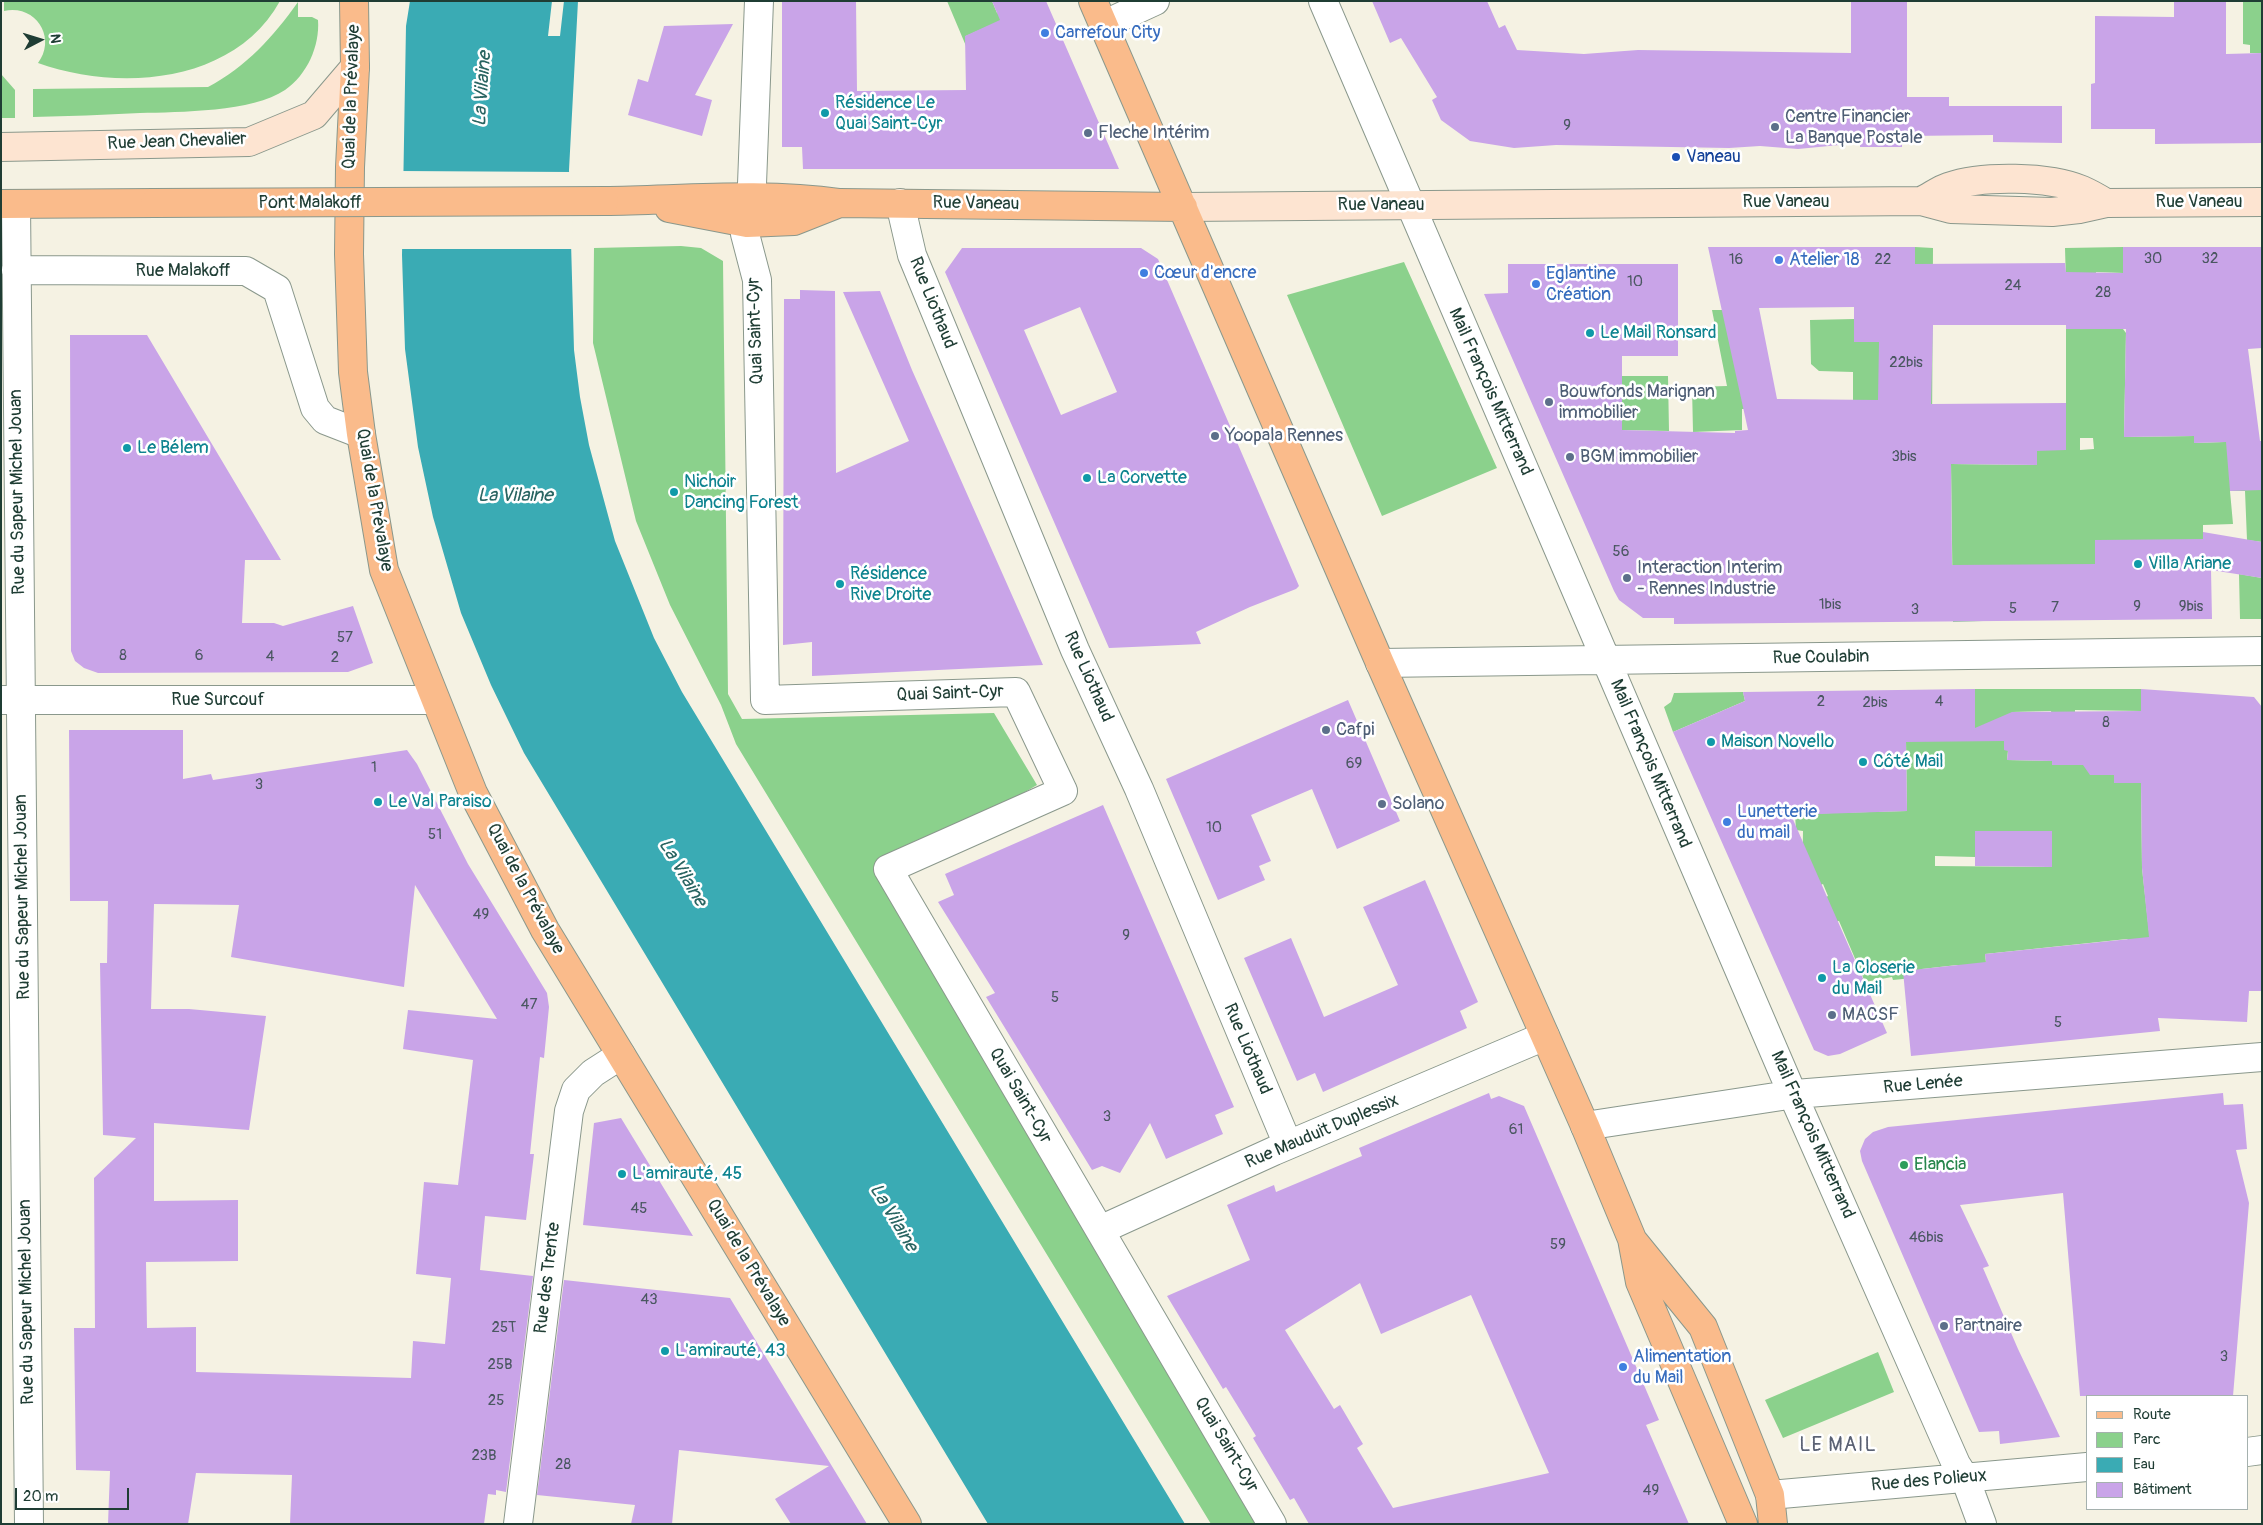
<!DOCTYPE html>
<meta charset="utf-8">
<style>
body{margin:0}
#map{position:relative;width:2263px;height:1525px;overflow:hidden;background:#f5f2e3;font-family:Pangolin,sans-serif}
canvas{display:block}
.frame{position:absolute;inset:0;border:2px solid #1f3d34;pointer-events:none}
.legend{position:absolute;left:2086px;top:1395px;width:162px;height:115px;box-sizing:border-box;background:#fff;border:1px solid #a5b1ae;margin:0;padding:6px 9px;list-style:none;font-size:15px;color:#1f3d34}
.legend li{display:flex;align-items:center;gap:10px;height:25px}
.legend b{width:25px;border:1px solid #a5b1ae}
.north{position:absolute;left:15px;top:15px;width:50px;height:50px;-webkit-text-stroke:4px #fff;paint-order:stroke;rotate:85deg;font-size:14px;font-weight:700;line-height:20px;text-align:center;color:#1f3d34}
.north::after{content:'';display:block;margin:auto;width:18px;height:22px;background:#1f3d34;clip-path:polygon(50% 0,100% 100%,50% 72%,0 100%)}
.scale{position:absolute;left:15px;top:1488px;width:114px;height:22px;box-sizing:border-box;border:2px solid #1f3d34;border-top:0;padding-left:6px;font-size:15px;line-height:18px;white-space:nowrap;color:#1f3d34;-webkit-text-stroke:4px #fff;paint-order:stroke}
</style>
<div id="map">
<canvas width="2263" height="1525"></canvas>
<div class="frame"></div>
<ul class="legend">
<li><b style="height:6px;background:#fabb8b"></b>Route</li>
<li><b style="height:14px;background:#8bd18c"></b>Parc</li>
<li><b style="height:14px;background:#3aabb4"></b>Eau</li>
<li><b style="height:14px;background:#c9a4e8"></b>Bâtiment</li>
</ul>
<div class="north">N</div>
<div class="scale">20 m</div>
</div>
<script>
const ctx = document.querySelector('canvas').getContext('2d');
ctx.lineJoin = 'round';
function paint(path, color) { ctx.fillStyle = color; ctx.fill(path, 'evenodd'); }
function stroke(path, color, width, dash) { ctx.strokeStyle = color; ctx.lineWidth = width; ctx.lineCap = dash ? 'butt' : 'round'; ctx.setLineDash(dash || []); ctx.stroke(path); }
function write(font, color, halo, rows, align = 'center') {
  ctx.font = font + ' Pangolin,sans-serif'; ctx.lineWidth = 5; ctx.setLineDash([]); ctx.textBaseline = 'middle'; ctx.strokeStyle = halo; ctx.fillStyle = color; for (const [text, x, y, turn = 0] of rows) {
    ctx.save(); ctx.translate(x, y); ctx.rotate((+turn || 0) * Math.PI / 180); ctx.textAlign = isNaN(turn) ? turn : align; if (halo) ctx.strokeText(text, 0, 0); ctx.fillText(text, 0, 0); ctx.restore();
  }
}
paint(new Path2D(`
 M 4,1 L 280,1 C 234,84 119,92 38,63 C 57,38 36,4 4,11 Z
 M 947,1 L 992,1 L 997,13 L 1011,16 L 966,36 L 966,46 Z
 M 2243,1 L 2262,1 L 2262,53 L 2250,53 L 2250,45 L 2243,44 Z
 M 298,2 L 298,17 L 312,17 L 318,20 C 320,46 307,75 285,90 C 253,112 179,112 140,113 C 104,115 68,116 33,117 L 33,89 L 208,87 C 246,67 273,37 298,2 Z
 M 1,74 L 15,90 L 15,118 L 1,118 Z
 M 681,246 L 701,248 L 723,261 L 728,694 L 742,719 L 994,713 L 1037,785 L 895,869 L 1280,1524 L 1211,1524 L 736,744 L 721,705 L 670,605 L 636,521 L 593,343 L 594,248 Z
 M 1915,247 L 1933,248 L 1932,435 L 1853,433 L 1853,372 L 1819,371 L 1811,364 L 1810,320 L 1854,319 L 1854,342 L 1882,342 Z
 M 2123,247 L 2123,273 L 2096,272 L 2095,283 L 2066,283 L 2065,248 Z
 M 1404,262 L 1497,468 L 1382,516 L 1287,295 Z
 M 1712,310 L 1756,310 L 1769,409 L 1742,409 L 1742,430 L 1693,432 L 1692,387 L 1727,386 Z
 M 2066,329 L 2123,329 L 2126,333 L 2124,437 L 2194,436 L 2194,443 L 2254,441 L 2262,490 L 2262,542 L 2247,540 L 2245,491 L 2230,491 L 2233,524 L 2203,525 L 2203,541 L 2095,540 L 2095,587 L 1983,565 L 1983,621 L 1953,622 L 1951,464 L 2037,465 L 2037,437 L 2066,437 ZM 2080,438 L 2093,438 L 2094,449 L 2080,450 Z
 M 1604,376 L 1668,376 L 1669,431 L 1622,430 L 1622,386 Z
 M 2239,574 L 2262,578 L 2262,619 L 2240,619 Z
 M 1975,689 L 2141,689 L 2141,711 L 2075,710 L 2075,716 L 2052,717 L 2051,711 L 2012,712 L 2007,760 L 2052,761 L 2052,765 L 2088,765 L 2114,775 L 2114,783 L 2141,783 L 2142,868 L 2152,959 L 2127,939 L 1985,954 L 1987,971 L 1957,965 L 1922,969 L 1923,977 L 1893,980 L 1892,977 L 1865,982 L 1839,921 L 1830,923 L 1820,900 L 1828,896 L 1823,884 L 1802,893 L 1803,831 L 1796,830 L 1795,814 L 1907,811 L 1906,741 L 1975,741 ZM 2052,831 L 2051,867 L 1935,866 L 1935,856 L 1975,857 Z
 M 1743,692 L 1745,701 L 1673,732 L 1664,707 L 1671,702 L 1674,693 Z
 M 1878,1352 L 1894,1392 L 1783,1438 L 1765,1400 Z`), '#8bd18c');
paint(new Path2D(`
 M 410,1 L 578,1 L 569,170 L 574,350 L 580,397 L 589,445 L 615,541 L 654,638 L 682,692 L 1185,1524 L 988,1524 L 524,753 L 491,685 L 461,613 L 433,517 L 418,447 L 405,349 L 402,255 L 406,26 Z`), '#3aabb4');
paint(new Path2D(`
 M 552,1 L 564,1 L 560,36 L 548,36 Z
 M 400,171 L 571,172 L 573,249 L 400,249 Z`), '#f5f2e3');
paint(new Path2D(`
 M 782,1 L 856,1 L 857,91 L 966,90 L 965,36 L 1000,20 L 992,1 L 1046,1 L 1119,169 L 803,169 L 802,147 L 782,147 Z
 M 1372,1 L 1487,1 L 1499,28 L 1505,25 L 1517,50 L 1584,54 L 1638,50 L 1851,53 L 1851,1 L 1907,1 L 1907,97 L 1949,97 L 1949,106 L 2062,106 L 2062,143 L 1993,142 L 1993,135 L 1908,136 L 1907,141 L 1902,140 L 1902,147 L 1860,147 L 1860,143 L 1798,149 L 1760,146 L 1729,148 L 1556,145 L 1514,148 L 1470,141 L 1441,120 L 1432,100 L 1437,97 L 1401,38 L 1390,43 Z
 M 2174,1 L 2226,1 L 2226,54 L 2262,53 L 2262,143 L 2155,144 L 2155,129 L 2091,129 L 2091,84 L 2095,83 L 2095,16 L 2174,17 Z
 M 733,24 L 695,95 L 712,100 L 702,136 L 628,115 L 638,79 L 648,82 L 664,26 Z
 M 1708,247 L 1915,247 L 1915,264 L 2065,263 L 2066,272 L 2123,273 L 2123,247 L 2262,247 L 2262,348 L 2248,349 L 2260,441 L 2262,441 L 2262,490 L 2230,491 L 2226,442 L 2194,443 L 2194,436 L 2124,437 L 2126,329 L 2066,329 L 2066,325 L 1933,325 L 1931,404 L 2066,403 L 2066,450 L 2037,451 L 2037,465 L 1951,464 L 1952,565 L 2095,564 L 2095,540 L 2203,539 L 2203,532 L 2262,542 L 2262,578 L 2211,570 L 2212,619 L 1674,624 L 1674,618 L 1643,618 L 1619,600 L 1614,591 L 1484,294 L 1508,293 L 1508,264 L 1678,264 L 1678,356 L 1622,356 L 1622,430 L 1735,433 L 1735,431 L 1748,430 ZM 1854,307 L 1854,342 L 1879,342 L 1878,400 L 1777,399 L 1759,308 Z
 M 962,248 L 1141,248 L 1158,259 L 1299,586 L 1296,589 L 1250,607 L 1196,632 L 1201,644 L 1109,648 L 945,272 ZM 1080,307 L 1117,392 L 1061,415 L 1024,330 Z
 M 800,290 L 835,291 L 836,473 L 909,441 L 843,292 L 880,291 L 912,370 L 1043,665 L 812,676 L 812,642 L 783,645 L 784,299 L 800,299 Z
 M 70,335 L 147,335 L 281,560 L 245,560 L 242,623 L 274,623 L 283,626 L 353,606 L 373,663 L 348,672 L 98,673 L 84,668 L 75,661 L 71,651 Z
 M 1975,689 L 1975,728 L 2012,712 L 2141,711 L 2141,689 L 2254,697 L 2262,707 L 2262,991 L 2249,991 L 2247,1022 L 2158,1018 L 2160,1031 L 1911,1056 L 1903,971 L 1986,962 L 1985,954 L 2149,937 L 2142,868 L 2141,783 L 2114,783 L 2114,775 L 2090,775 L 2083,765 L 2052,765 L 2052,761 L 2007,760 L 2008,751 L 2004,750 L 2004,741 L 1906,742 L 1907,811 L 1791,815 L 1887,1033 L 1840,1054 L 1828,1056 L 1814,1050 L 1673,732 L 1745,701 L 1743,692 Z
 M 1348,700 L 1400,821 L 1337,849 L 1312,789 L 1251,815 L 1271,861 L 1259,866 L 1265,880 L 1218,900 L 1166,779 Z
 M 69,730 L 183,730 L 183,779 L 211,774 L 213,780 L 407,750 L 417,764 L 468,864 L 547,993 L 549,1007 L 544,1058 L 540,1057 L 530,1154 L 534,1154 L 526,1220 L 485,1216 L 480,1270 L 533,1276 L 506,1492 L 496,1490 L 496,1495 L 488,1494 L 484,1524 L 290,1524 L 292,1475 L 196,1473 L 188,1524 L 108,1524 L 110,1471 L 76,1470 L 74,1328 L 95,1328 L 94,1178 L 136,1138 L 103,1135 L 100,963 L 107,963 L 108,901 L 70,901 ZM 415,885 L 497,1019 L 408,1010 L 403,1049 L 473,1060 L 458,1185 L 424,1182 L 416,1274 L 451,1278 L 445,1344 L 413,1341 L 411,1378 L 196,1372 L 196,1327 L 147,1328 L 146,1262 L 238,1261 L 238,1200 L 154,1201 L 154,1123 L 249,1130 L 266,1016 L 189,1009 L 151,1009 L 154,904 L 239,905 L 231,957 L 404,987 Z
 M 1103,805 L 1234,1107 L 1215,1115 L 1223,1134 L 1166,1159 L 1150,1123 L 1120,1173 L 1102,1166 L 1092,1170 L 986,997 L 995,993 L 938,902 L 954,895 L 945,874 Z
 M 1975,831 L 2052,831 L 2052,867 L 1975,866 Z
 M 1425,880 L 1478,1002 L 1460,1011 L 1467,1028 L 1323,1092 L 1315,1073 L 1297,1081 L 1244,958 L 1291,938 L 1324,1017 L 1398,985 L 1363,907 Z
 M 1489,1093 L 1491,1099 L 1499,1096 L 1524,1106 L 1659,1420 L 1646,1425 L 1689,1524 L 1309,1524 L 1294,1498 L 1290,1500 L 1253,1438 L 1256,1436 L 1226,1387 L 1223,1389 L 1167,1296 L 1250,1260 L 1227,1205 L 1274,1185 L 1276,1192 L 1362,1156 L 1359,1148 ZM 1360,1283 L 1381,1334 L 1471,1295 L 1549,1473 L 1393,1508 L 1357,1448 L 1363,1444 L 1340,1405 L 1334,1409 L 1285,1330 Z
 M 2223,1093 L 2224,1105 L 2243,1104 L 2247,1149 L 2236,1150 L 2249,1203 L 2233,1396 L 2080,1396 L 2063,1193 L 1960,1205 L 1989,1266 L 1983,1268 L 2018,1349 L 2060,1437 L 2000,1444 L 1999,1431 L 1979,1432 L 1862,1161 L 1860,1151 L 1865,1139 L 1873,1132 L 1888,1127 Z
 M 621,1118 L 693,1236 L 583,1225 L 594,1123 Z
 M 564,1280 L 730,1298 L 867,1524 L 791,1524 L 775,1499 L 829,1466 L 679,1450 L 672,1524 L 631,1524 L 635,1505 L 537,1495 Z`), '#c9a4e8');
const street = new Path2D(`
 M 759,1 L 752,184 L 745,234 L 757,280 L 765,700 L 1016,692 L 1063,791 L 888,869 L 1272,1524
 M 1323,1 L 1789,1086 L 1956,1464 L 1965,1478 L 1982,1524
 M 1103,25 L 1155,1
 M 900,203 L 912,255 L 1075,650 L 1139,789 L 1288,1145
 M 16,204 L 29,1524
 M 16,270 L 246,271 L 277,289 L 315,408 L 325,420 L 361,434
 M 1380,663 L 2262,651
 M 3,700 L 435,700
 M 1585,1126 L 1795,1094 L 2262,1057
 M 1100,1230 L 1274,1151 L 1545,1036
 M 2247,1452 L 2262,1450
 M 1770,1495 L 2087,1467
 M 518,1524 L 569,1111 L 576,1090 L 593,1073 L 621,1055`);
const secondary = new Path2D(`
 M 1,147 L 249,142 L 314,115 L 355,67
 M 1921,201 C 1930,197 1939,190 1948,187 C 1982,175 2049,176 2082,190 C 2091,194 2098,198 2106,203
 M 1183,207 L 1921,201 L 1951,209 L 2052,212 L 2079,209 L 2106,203 L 2262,202`);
const primary = new Path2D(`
 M 354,1 L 355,67 L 350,167 L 349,254 L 353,372 L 361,434 L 384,570 L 473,793 L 545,930 L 907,1524
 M 1093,1 L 1380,663 L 1585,1126 L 1632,1239 L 1640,1282 L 1743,1524
 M 604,201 C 683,200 761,192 840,203 L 1183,207
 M 1,204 L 155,203
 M 669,208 L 747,223 L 794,221 L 837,204
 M 1634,1242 L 1703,1327 L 1770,1495 L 1773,1524`);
stroke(street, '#8a988c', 30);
stroke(secondary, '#8a988c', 30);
stroke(primary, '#8a988c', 30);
stroke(street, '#fff', 28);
stroke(secondary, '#fde4d1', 28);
stroke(primary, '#fabb8b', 28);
const primaryBridge = new Path2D(`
 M 155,203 L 604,201`);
stroke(primaryBridge, '#8a988c', 30, []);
stroke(primaryBridge, '#fabb8b', 28);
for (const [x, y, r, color] of [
 [1045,33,5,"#3f7fe0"],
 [825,113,5,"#0f9aa8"],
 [1775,127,5,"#5c6f8a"],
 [1088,133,5,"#5c6f8a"],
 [1676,157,5,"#1a4fb4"],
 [1779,260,5,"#3f7fe0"],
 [1144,273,5,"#3f7fe0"],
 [1536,284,5,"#3f7fe0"],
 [1590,333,5,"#0f9aa8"],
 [1549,402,5,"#5c6f8a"],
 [1215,436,5,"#5c6f8a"],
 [127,448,5,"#0f9aa8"],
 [1570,457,5,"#5c6f8a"],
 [1087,478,5,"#0f9aa8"],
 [674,492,5,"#0f9aa8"],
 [2138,564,5,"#0f9aa8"],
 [1627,578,5,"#5c6f8a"],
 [840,584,5,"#0f9aa8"],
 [1326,730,5,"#5c6f8a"],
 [1711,742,5,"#0f9aa8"],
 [1863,762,5,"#0f9aa8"],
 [378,802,5,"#0f9aa8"],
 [1382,804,5,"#5c6f8a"],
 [1727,822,5,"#3f7fe0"],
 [1822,978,5,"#0f9aa8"],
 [1832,1015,5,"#5c6f8a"],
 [1904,1165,5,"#2e9e5b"],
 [622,1174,5,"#0f9aa8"],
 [1944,1326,5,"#5c6f8a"],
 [665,1351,5,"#0f9aa8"],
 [1623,1367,5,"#3f7fe0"]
]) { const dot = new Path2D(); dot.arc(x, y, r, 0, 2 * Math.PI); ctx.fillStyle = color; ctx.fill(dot); stroke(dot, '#fff', 2); }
write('15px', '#4a5761', null, [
 ["9",1567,126],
 ["30",2153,259],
 ["32",2210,259],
 ["16",1736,260],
 ["22",1883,260],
 ["10",1635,282],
 ["24",2013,286],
 ["28",2103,293],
 ["22bis",1906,363],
 ["3bis",1904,457],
 ["56",1621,552],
 ["1bis",1830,605],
 ["9",2137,607],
 ["9bis",2191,607],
 ["7",2055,608],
 ["5",2013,609],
 ["3",1915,610],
 ["57",345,638],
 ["8",123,656],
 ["6",199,656],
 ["4",270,657],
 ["2",335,658],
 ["2",1821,702],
 ["4",1939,702],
 ["2bis",1875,703],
 ["8",2106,723],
 ["69",1354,764],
 ["1",374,768],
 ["3",259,785],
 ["10",1214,828],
 ["51",435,835],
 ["49",481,915],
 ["9",1126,936],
 ["5",1055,998],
 ["47",529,1005],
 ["5",2058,1023],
 ["3",1107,1117],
 ["61",1516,1130],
 ["45",639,1209],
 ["46bis",1926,1238],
 ["59",1558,1245],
 ["43",649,1300],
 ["25T",504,1328],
 ["3",2224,1357],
 ["25B",500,1365],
 ["25",496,1401],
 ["23B",484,1456],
 ["28",563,1465],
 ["49",1651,1491]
]);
write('18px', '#366cbe', '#fff', [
 ["Carrefour City",1055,33],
 ["Atelier 18",1789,260],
 ["Cœur d'encre",1154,273],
 ["Eglantine",1546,274],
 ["Création",1546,295],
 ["Lunetterie",1737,812],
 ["du mail",1737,833],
 ["Alimentation",1633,1357],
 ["du Mail",1633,1378]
], 'left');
write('18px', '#1f3d34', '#fff', [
 ["Quai de la Prévalaye",352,97,-88],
 ["Rue Jean Chevalier",177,142,-2],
 ["Rue Vaneau",1786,202],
 ["Rue Vaneau",2199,202],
 ["Pont Malakoff",310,203],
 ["Rue Vaneau",976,204,1],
 ["Rue Vaneau",1381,205],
 ["Rue Malakoff",183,271],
 ["Rue Liothaud",932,303,68],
 ["Quai Saint-Cyr",756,331,-92],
 ["Mail François Mitterrand",1490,392,66],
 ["Rue du Sapeur Michel Jouan",18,492,-91],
 ["Quai de la Prévalaye",374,500,80],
 ["Rue Coulabin",1821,658,-1],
 ["Rue Liothaud",1088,677,66],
 ["Quai Saint-Cyr",950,694,-2],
 ["Rue Surcouf",218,700],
 ["Mail François Mitterrand",1650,764,67],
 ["Quai de la Prévalaye",525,889,62],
 ["Rue du Sapeur Michel Jouan",23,897,-91],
 ["Rue Liothaud",1247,1049,67],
 ["Rue Lenée",1923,1085,-5],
 ["Quai Saint-Cyr",1020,1096,60],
 ["Rue Mauduit Duplessix",1322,1132,-23],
 ["Mail François Mitterrand",1812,1135,66],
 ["Quai de la Prévalaye",748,1263,59],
 ["Rue des Trente",548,1278,-83],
 ["Rue du Sapeur Michel Jouan",27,1302,-91],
 ["Quai Saint-Cyr",1226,1445,59],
 ["Rue des Polieux",1929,1481,-5]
]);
write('18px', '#0d838f', '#fff', [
 ["Résidence Le",835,103],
 ["Quai Saint-Cyr",835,124],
 ["Le Mail Ronsard",1600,333],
 ["Le Bélem",137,448],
 ["La Corvette",1097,478],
 ["Nichoir",684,482],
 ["Dancing Forest",684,503],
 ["Villa Ariane",2148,564],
 ["Résidence",850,574],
 ["Rive Droite",850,595],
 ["Maison Novello",1721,742],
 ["Côté Mail",1873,762],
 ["Le Val Paraiso",388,802],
 ["La Closerie",1832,968],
 ["du Mail",1832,989],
 ["L'amirauté, 45",632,1174],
 ["L'amirauté, 43",675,1351]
], 'left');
write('18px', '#4e5e75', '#fff', [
 ["Centre Financier",1785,117],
 ["La Banque Postale",1785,138],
 ["Fleche Intérim",1098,133],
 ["Bouwfonds Marignan",1559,392],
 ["immobilier",1559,413],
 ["Yoopala Rennes",1225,436],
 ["BGM immobilier",1580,457],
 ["Interaction Interim",1637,568],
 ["- Rennes Industrie",1637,589],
 ["Cafpi",1336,730],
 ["Solano",1392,804],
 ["MACSF",1842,1015],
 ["Partnaire",1954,1326]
], 'left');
write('18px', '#164399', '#fff', [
 ["Vaneau",1686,157]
], 'left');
write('18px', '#27864d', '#fff', [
 ["Elancia",1914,1165]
], 'left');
write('italic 19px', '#286461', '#fff', [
 ["La Vilaine",483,89,-86],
 ["La Vilaine",515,496],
 ["La Vilaine",682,873,59],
 ["La Vilaine",893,1218,59]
]);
ctx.letterSpacing = '1px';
write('20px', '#5a6173', '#fff', [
 ["LE MAIL",1838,1446]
]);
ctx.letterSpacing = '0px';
</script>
